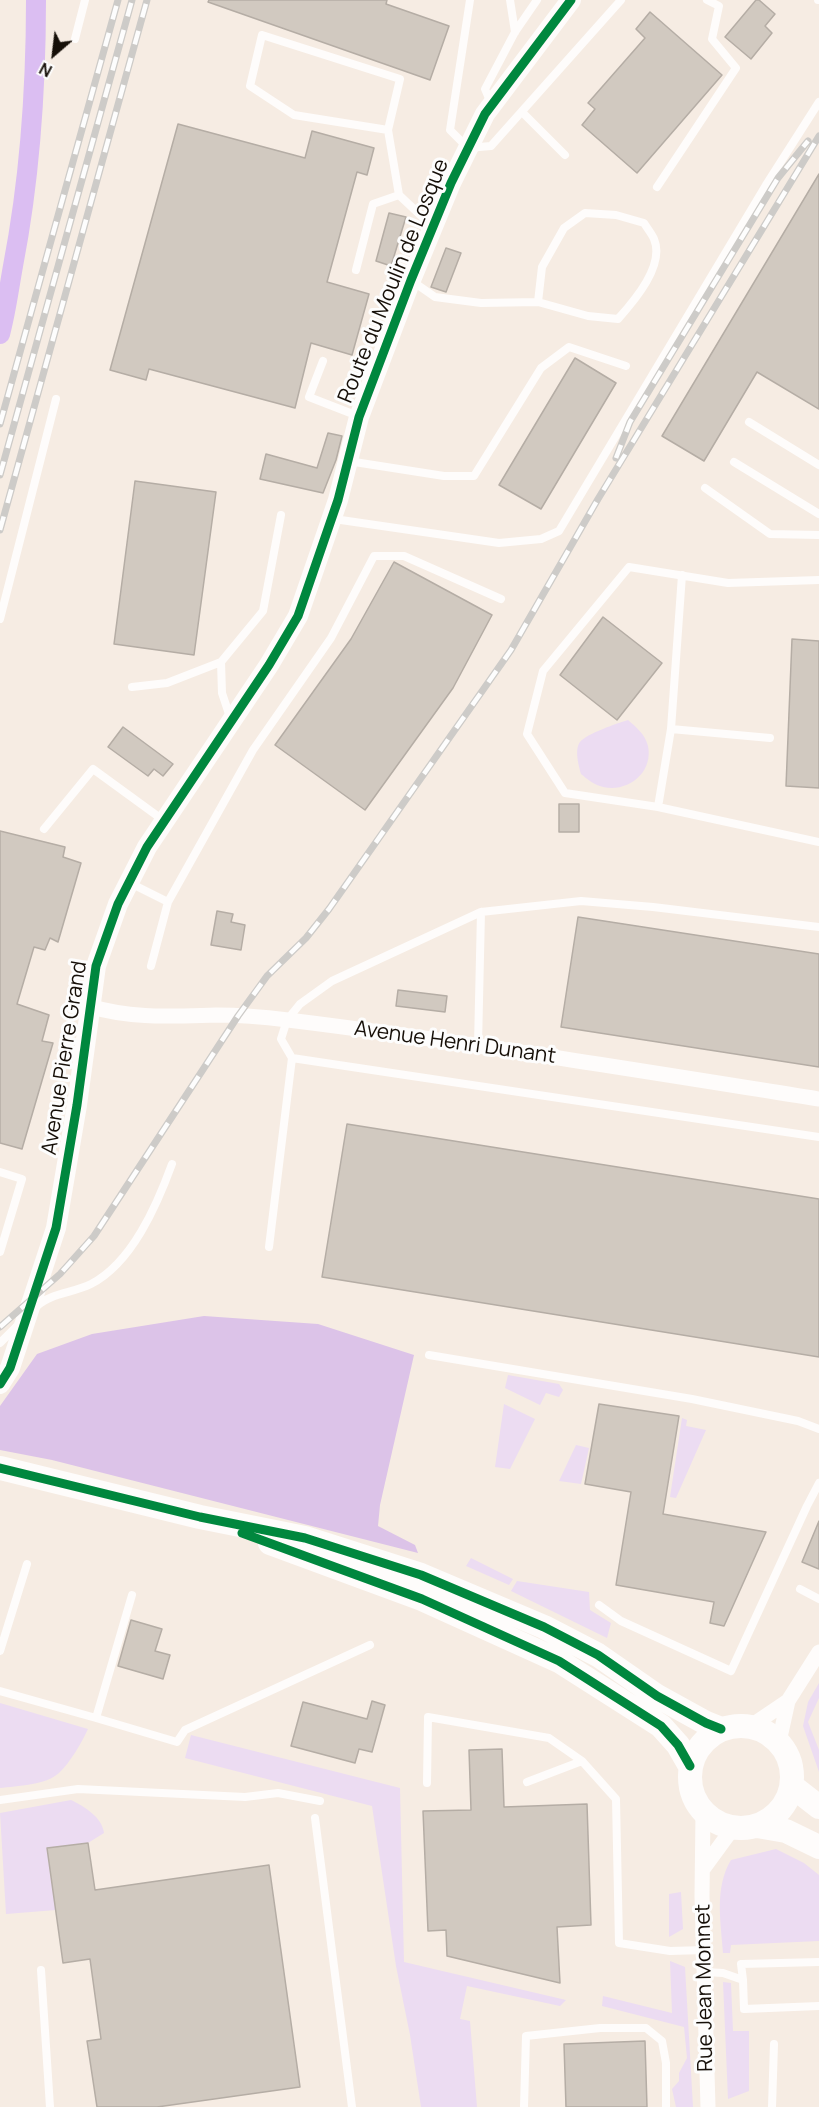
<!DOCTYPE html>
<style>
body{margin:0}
#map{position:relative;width:819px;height:2107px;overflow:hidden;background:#f6ece3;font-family:Manrope,sans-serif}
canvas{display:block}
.north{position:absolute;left:24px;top:24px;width:60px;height:60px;-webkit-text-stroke:4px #fdfdfd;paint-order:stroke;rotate:208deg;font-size:16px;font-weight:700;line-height:24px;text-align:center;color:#160f08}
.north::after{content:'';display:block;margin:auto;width:21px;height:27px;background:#160f08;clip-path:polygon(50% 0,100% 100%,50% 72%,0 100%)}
</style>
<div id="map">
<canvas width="819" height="2107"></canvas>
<div class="north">N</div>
</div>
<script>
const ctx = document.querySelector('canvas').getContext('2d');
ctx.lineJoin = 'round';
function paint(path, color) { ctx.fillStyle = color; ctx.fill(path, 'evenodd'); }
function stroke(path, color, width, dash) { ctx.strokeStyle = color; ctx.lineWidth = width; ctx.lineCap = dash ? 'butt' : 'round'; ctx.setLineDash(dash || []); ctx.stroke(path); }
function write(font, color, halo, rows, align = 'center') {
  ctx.font = font + ' Manrope,sans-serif'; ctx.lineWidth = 6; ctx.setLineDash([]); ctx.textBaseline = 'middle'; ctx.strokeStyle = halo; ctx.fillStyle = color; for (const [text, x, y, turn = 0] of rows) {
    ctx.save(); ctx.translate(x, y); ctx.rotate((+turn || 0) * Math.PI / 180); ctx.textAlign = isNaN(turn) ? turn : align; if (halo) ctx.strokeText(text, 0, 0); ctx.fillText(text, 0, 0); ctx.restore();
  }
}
paint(new Path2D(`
 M 628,720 C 636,727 645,734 648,746 C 654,775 623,796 597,785 C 592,783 586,778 581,774 C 579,766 574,750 580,742 C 586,734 618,723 628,720 Z
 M 508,1375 L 559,1384 L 563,1390 L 559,1397 L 546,1393 L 540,1405 L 505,1388 Z
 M 504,1404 L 535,1419 L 510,1469 L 495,1467 Z
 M 682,1418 L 687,1420 L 686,1426 L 706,1430 L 676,1498 L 670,1497 Z
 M 576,1445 L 589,1448 L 581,1484 L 559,1481 Z
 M 471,1558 L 513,1579 L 509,1585 L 466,1566 Z
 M 517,1581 L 589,1592 L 590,1610 L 611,1623 L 607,1638 L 511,1591 Z
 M 819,1683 L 819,1698 L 808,1722 L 819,1750 L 819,1772 L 803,1726 L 808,1702 Z
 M 0,1703 L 88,1729 C 82,1742 70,1763 59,1773 C 46,1785 17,1786 0,1788 Z
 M 191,1735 L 400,1788 L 404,1962 L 566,2000 L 560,2006 L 467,1986 L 460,2019 L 470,2021 L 477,2107 L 421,2107 L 410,2035 L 396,1966 L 372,1806 L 185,1758 Z
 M 71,1800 C 85,1807 102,1817 104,1833 L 88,1843 L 47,1848 L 56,1910 L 6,1914 L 0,1813 Z
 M 776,1849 L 804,1863 L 819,1875 L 819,1941 L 731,1945 L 730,1953 L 723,1953 C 721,1923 714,1888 731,1860 Z
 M 681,1892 L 683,1929 L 669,1937 L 669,1894 Z
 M 670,1961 L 685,1967 L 693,2107 L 676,2107 L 672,2089 L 679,2081 L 679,2073 L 687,2058 L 684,2027 L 602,2006 L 603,1996 L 672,2013 Z
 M 723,1982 L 731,1983 L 733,2031 L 749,2031 L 749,2091 L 728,2099 Z`), '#ecdcf2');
paint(new Path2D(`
 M 204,1316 L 318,1324 L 414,1355 L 380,1505 L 378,1526 L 415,1545 L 418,1553 L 52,1460 L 0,1450 L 0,1406 L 37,1354 L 92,1334 Z`), '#dcc3e8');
stroke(new Path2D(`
 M 0,334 C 6,312 9,288 13,266 C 30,178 36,90 36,0`), '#dbbef2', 20);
const building = new Path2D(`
 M 209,0 L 387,0 L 386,4 L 449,26 L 430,80 L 208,2 Z
 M 756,0 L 759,0 L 775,14 L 765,26 L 772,33 L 751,59 L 725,37 Z
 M 650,12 L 722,75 L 637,173 L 582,125 L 595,109 L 588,103 L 645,38 L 636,29 Z
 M 178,124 L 305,158 L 312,131 L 374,148 L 367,175 L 357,172 L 327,282 L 369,294 L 352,355 L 311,343 L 295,408 L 149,369 L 146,380 L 110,370 Z
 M 819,174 L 819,409 L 757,372 L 704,461 L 662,436 Z
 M 389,213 L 406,217 L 391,266 L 376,261 Z
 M 446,248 L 461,253 L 446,292 L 431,287 Z
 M 575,358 L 616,383 L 541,509 L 499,485 Z
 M 328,433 L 342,436 L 336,460 L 323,493 L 260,479 L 266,454 L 317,468 Z
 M 135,481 L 216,492 L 194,655 L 114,644 Z
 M 394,562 L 492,615 L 453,688 L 365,810 L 275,745 L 351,639 Z
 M 603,617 L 662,663 L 617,720 L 560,675 Z
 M 792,639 L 819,641 L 819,788 L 786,786 Z
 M 123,727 L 173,764 L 163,776 L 154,769 L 148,776 L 108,747 Z
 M 559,804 L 579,804 L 579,832 L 559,832 Z
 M 0,831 L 65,847 L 63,857 L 81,863 L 58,942 L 50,938 L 45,950 L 34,947 L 17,1004 L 49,1015 L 42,1041 L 53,1043 L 22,1149 L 0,1143 Z
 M 217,911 L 233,914 L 231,922 L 245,925 L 241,950 L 211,945 Z
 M 578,917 L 819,954 L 819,1067 L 561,1027 Z
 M 398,990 L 447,996 L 445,1012 L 396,1006 Z
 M 347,1124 L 819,1199 L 819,1357 L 322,1277 Z
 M 599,1404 L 679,1416 L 663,1514 L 766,1532 L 724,1626 L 710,1623 L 714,1602 L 616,1585 L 631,1492 L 585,1484 Z
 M 819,1521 L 819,1569 L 802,1562 Z
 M 131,1620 L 162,1629 L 155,1651 L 170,1655 L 163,1679 L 118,1666 Z
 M 372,1701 L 385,1705 L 372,1752 L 359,1749 L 355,1763 L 291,1746 L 303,1702 L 367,1719 Z
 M 502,1749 L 504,1807 L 587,1804 L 591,1925 L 557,1927 L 560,1983 L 447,1956 L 446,1930 L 428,1931 L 423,1811 L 471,1810 L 469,1750 Z
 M 88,1843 L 95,1890 L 269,1865 L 300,2087 L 157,2107 L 97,2107 L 87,2041 L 101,2039 L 90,1959 L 63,1963 L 47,1848 Z
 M 645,2041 L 647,2107 L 566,2107 L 564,2044 Z`);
paint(building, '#d1c9c0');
stroke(building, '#b5ada5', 1.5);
stroke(new Path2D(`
 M 470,0 L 450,130 L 468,148 L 491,146 L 621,0
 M 510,0 L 515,32
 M 818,0 L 819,0
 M 75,39 L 85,0
 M 491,103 L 485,89 L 515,32 L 537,0
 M 522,112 L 565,155
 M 388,130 L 294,115 L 250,86 L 262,35 L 400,79 L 388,130 L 399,195 L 432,226
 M 657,187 L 736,68 L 712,39 L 719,6 L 707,0
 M 356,270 L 373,204 L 399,195
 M 412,281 L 435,297 L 481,303 L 538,302 L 542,267 L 564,228 L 585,213 L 616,215 L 644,223 C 647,228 652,234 654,239 C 665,265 635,300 618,319 L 588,316 L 538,302
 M 323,361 L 309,397 L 358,416
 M 749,422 L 819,465
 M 348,461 L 444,476 L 474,476 L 541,368 L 569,347 L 626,366
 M 734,462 L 819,514
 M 705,488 L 770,534 L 819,535
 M 334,519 L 499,543 L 541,539 L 559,531 L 766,185 L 819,102
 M 682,575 L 671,729 L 658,807 L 565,793 L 527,734 L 543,671 L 629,567 L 728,583 L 819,580
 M 0,619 L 56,399
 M 132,687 L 167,683 L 221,662
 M 230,717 L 222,693 L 221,662 L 263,611 L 281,515
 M 671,729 L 770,738
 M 658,807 L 819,842
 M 44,829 L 93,769 L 163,820
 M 130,883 L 168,902 L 253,750 L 331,638 L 374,556 L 404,556 L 501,599
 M 481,912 L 332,981 L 300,1004 L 287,1020 L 281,1039 L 292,1058 L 819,1137
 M 151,966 L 168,902
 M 478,1045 L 481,912 L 581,901 L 653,907 L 819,927
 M 0,1172 L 22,1179 L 0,1252
 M 269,1247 L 292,1058
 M 37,1306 C 51,1293 73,1293 91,1284 C 132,1263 157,1205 172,1164
 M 0,1343 L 18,1325
 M 429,1355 L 692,1399 L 798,1421 L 819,1429
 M 800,1589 L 819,1599
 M 599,1605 L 621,1621 L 731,1671 L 807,1506 L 819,1483
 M 0,1651 L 27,1564
 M 0,1691 L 96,1718 L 132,1595
 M 96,1718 L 177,1742 L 185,1730 L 370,1645
 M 527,1782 L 582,1761 L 616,1799 L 619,1943 L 670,1951 L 705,1950
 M 427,1783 L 428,1717 L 549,1738 L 582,1761
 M 0,1800 L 78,1789 L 245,1797 L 278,1793 L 320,1801
 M 315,1818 L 352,2107
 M 41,1970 L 50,2107
 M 705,1972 L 723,1973 L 743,1980 L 744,2009 L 819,2006
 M 743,1980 L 741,1964 L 819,1962
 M 524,2107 L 526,2036 L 600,2028 L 646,2028 L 662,2041 L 666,2063 L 666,2107
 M 772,2107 L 774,2044`), '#fefcfb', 8);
stroke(new Path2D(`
 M 89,1006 C 131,1019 173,1016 216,1015 C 240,1015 264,1017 288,1020 C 466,1042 642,1071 819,1099
 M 751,1726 L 788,1701
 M 779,1742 L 788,1701 L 819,1652
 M 703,1812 L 702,1896 L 708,2107
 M 703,1869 L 733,1828`), '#fefcfb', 15);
stroke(new Path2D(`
 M 0,1384 L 10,1368 L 56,1228 L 77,1105 L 96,966 L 118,904 L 147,847 L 269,665 L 298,616 L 338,500 L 359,417 L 411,280 L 451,183 L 485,114 L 571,0`), '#fefcfb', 20);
stroke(new Path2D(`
 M 0,1468 L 200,1517 L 305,1538 L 421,1575 L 544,1627 L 598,1655 L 657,1696 L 706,1723 L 721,1729
 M 270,1543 L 422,1599 L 559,1661 L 661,1726 L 678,1745 L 690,1766
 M690 1777a51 51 0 1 1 102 0a51 51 0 1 1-102 0Z
 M 792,1786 L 819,1807
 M 757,1826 L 786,1831 L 819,1847`), '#fefcfb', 24);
const rail = new Path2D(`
 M 0,424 L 118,0
 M 616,458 L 630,422 L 778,178 L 808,141
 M 0,475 L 132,0
 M 0,530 L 147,0
 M 0,1327 L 60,1274 L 94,1236 L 238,1016 L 267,976 L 306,938 L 329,909 L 511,650 L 598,499 L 819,136`);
stroke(rail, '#cdcbc8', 7);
stroke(rail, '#fdfdfd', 4.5, [14]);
stroke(new Path2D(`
 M 0,1384 L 10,1368 L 56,1228 L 77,1105 L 96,966 L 118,904 L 147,847 L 269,665 L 298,616 L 338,500 L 359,417 L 411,280 L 451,183 L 485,114 L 571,0
 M 0,1468 L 200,1517 L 305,1538 L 421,1575 L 544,1627 L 598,1655 L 657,1696 L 706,1723 L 721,1729
 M 242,1533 L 422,1599 L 559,1661 L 661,1726 L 678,1745 L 690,1766`), '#00873e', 9);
write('21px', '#160f08', '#fdfdfd', [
 ["Route du Moulin de Losque",394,281,-68],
 ["Avenue Henri Dunant",455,1043,8],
 ["Avenue Pierre Grand",65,1058,-81],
 ["Rue Jean Monnet",705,1988,-91]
]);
</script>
